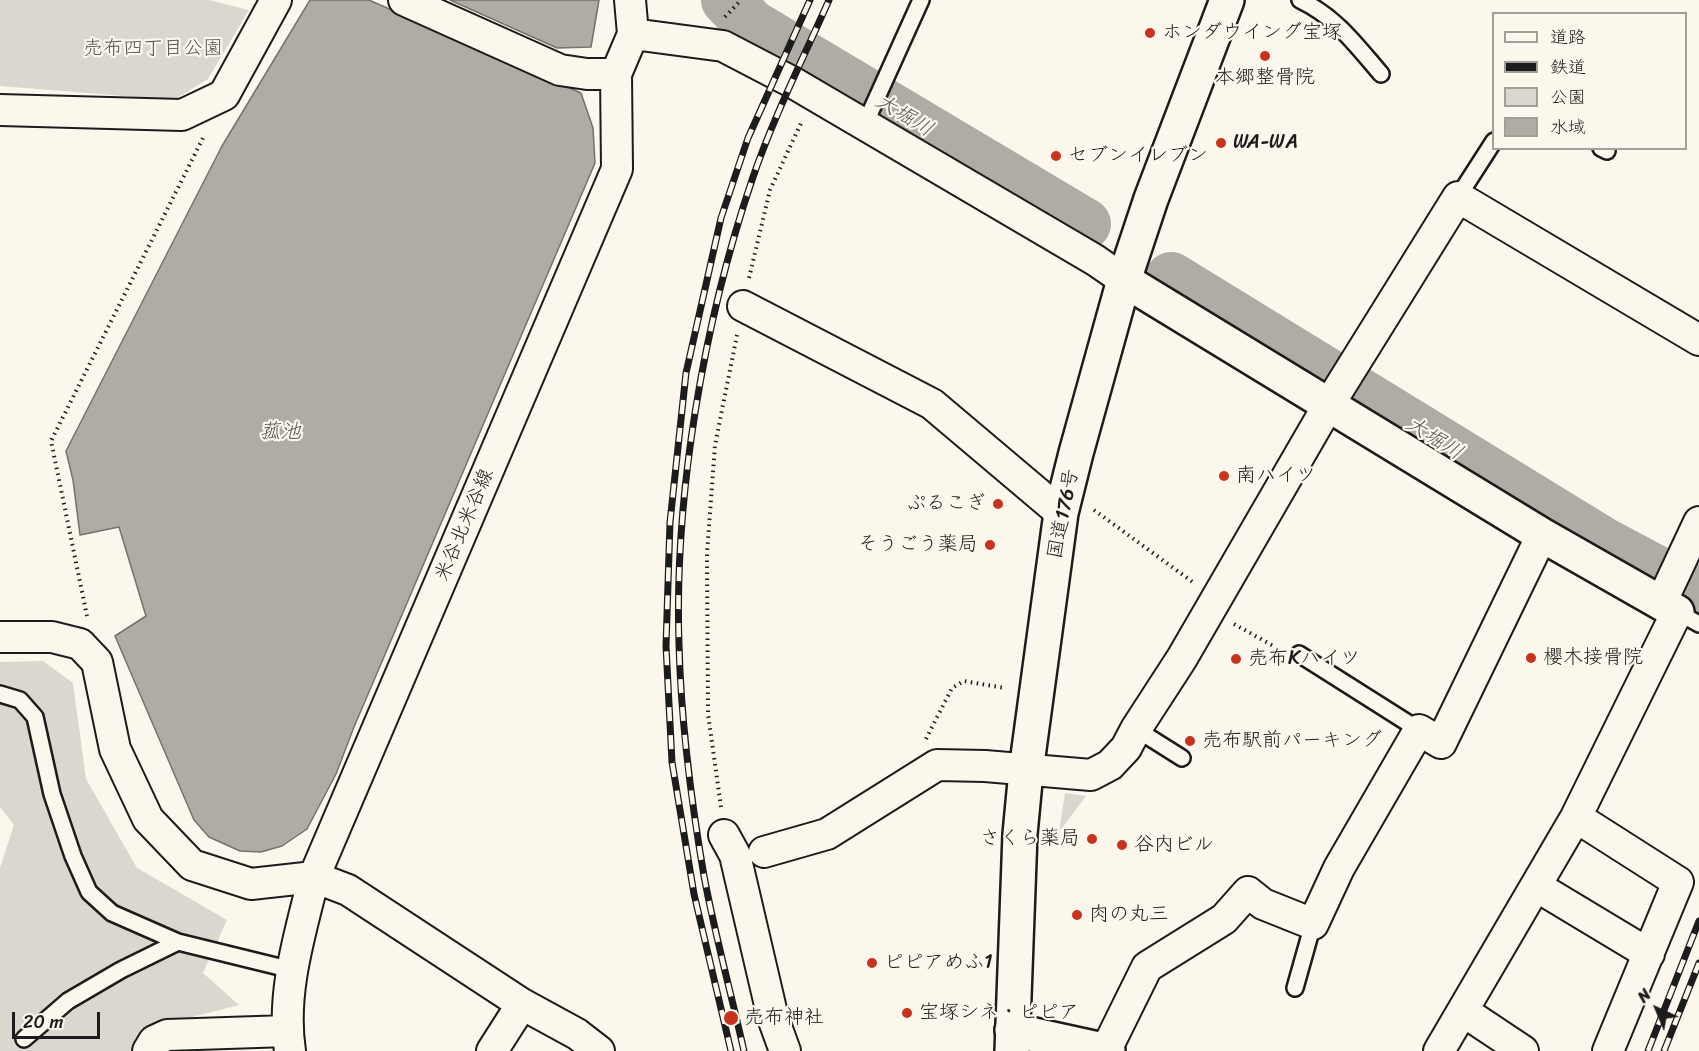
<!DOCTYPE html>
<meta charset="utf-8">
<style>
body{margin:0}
#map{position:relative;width:1699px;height:1051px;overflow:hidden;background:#fbf7ec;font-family:Sriracha,"Klee One",sans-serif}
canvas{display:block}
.legend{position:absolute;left:1492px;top:12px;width:195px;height:138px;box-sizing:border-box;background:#fbf7ec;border:2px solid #a29f99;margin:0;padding:8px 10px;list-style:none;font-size:18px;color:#1c1c1c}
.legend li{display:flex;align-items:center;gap:12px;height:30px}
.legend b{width:30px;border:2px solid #a29f99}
.north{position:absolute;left:1627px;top:979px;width:60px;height:60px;-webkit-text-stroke:4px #fbf7ec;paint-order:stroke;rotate:316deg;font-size:16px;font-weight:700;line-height:24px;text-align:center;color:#1c1c1c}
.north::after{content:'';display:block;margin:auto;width:21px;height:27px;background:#1c1c1c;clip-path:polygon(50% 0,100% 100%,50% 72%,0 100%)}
.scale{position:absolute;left:12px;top:1012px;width:88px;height:27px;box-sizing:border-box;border:3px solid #1c1c1c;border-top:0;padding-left:8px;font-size:18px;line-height:21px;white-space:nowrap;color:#1c1c1c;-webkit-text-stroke:4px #fbf7ec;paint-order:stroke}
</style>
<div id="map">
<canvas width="1699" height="1051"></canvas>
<ul class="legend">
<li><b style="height:8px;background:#fbf7ec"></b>道路</li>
<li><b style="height:8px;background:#1c1c1c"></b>鉄道</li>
<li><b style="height:16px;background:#dad7ce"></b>公園</li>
<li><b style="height:16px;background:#afaca5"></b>水域</li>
</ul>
<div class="north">N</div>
<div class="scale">20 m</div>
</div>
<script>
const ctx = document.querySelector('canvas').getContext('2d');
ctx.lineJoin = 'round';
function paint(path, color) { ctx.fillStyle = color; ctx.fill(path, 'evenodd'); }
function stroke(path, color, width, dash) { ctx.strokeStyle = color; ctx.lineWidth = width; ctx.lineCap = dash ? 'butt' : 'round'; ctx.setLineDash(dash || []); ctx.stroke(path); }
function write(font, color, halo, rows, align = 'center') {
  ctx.font = font + ' Sriracha,"Klee One",sans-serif'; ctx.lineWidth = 4.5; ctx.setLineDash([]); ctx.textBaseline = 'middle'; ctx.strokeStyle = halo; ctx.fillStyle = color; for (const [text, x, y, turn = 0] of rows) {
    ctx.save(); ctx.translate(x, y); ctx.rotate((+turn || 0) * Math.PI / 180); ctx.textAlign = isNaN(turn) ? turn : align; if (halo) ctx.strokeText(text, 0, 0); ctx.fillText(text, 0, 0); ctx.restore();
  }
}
paint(new Path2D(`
 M 0,0 L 209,0 L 249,10 L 208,79 L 174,100 L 0,86 Z
 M 43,661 L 73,683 L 86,779 L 137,868 L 227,920 L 203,973 L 239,1005 L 142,1030 L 130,1051 L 0,1051 L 0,868 L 14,825 L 0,807 L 0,662 Z
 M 1065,793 L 1086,796 L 1059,832 Z`), '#dad7ce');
const water = new Path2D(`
 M 310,0 L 369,0 L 581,93 L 593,128 L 595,163 L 354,727 L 336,774 L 307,829 L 282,846 L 261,852 L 240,851 L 209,837 L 194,820 L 115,636 L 146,616 L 119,527 L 80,535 L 73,480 L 66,451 L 222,146 Z
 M 450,0 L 599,0 L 591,47 L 557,48 Z`);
paint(water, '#afaca5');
stroke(water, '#74726e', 1.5);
stroke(new Path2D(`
 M 727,0 L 751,25 L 1085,224
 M 1171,278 L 1603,543 L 1699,594`), '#afaca5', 52);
const lane = new Path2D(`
 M 1300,0 C 1336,17 1356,45 1381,74
 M 865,124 L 921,0
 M 1601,148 L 1607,151
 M 1458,197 L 1494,141
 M 1677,612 L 1699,624
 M 1299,654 L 1419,730
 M 0,694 L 20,700 L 35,717 L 52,794 L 73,856 L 89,892 L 112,913 L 178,942 L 292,970
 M 1136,729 L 1182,758
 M 1295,988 L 1313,924
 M 24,1039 L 68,1001 L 121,970 L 178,942`);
const street = new Path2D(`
 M 404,0 L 560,70 L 587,74 L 616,74
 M 633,34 L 723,46 L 792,82 L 1095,260 L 1124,280
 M 0,110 L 182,115 L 224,95 L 276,0
 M 743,306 L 932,404 L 1061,513
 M 1661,603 L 1699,522
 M 0,637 L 52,637 L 80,644 L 97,662 L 115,749 L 148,819 L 192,865 L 251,884 L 314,877 L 348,890 L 522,1004 L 577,1034 L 599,1051
 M 1576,817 L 1678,882 L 1608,1051
 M 724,835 L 735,855 L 773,1018 L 785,1051
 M 764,852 L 827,834 L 937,765 L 985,766 L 1091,775 L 1110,765 L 1126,748 L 1136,729 L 1182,658 L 1328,406 L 1458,197 L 1699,340
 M 1536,886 L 1649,954
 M 1463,1011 L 1523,1051
 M 1106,1050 L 1147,967 L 1224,919 L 1248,892 L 1263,904 L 1313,924 L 1339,868 L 1419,730 L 1441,743 L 1542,535
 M 148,1051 L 154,1041 L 167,1035 L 287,1031
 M 290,1051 C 281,993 300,934 314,877 L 617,169 L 616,74 L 633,34 L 630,0
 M 492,1051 L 522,1004
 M 1439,1051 L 1576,817 L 1677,612`);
const secondary = new Path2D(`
 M 1124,280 L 1542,535 L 1677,612
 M 1012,1030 L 1108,1051`);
const highway = new Path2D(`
 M 1012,1051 L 1020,834 L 1026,771 L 1061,513 L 1076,453 L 1124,280 L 1151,199 L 1227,0`);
stroke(lane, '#1c1c1c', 20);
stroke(street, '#1c1c1c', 34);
stroke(secondary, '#1c1c1c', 38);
stroke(highway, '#1c1c1c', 38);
stroke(new Path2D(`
 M 725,17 L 741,0
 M 749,278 L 770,190 L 802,121
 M 1094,510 L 1194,583
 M 87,616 L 51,441 L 203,138
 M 1234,624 L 1277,648
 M 926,739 L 952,688 L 964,681 L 1005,688
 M 721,807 L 708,714 L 707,553 L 715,445 L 737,335`), '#1c1c1c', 4, [1.5, 4.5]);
stroke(lane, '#fbf7ec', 15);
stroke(street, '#fbf7ec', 30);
stroke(secondary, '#fbf7ec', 33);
stroke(highway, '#fbf7ec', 33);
const rail = new Path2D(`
 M 731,1051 L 694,894 L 672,762 L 666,646 L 670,522 L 686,373 L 721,218 L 748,138 L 810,0
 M 744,1051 C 731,993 715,935 704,876 C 691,800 681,722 679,644 C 674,495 704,321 752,180 C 773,118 803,59 829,0
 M 1648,1051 L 1699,921
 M 1664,1051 L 1699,963`);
stroke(rail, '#1c1c1c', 7);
stroke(rail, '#fbf7ec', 4.5, [14]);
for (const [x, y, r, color] of [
 [1150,33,6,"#c8321e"],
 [1265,56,6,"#c8321e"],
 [1221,143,6,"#c8321e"],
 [1056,156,6,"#c8321e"],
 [1224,476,6,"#c8321e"],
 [998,504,6,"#c8321e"],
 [990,545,6,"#c8321e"],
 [1531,658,6,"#c8321e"],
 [1236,659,6,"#c8321e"],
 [1190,741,6,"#c8321e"],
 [1092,839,6,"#c8321e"],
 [1122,845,6,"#c8321e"],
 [1077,915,6,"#c8321e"],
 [872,963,6,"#c8321e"],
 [907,1013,6,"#c8321e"],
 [731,1018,8,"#c8321e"]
]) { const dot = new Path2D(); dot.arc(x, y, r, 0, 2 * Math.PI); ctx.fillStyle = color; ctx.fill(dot); stroke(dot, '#fbf7ec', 2); }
write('20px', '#1c1c1c', '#fbf7ec', [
 ["ホンダウイング宝塚",1162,33],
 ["本郷整骨院",1265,78,"center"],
 ["WA-WA",1233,143],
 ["セブンイレブン",1068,156],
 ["南ハイツ",1236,476],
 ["ぷるこぎ",986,504,"right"],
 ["そうごう薬局",978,545,"right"],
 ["櫻木接骨院",1543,658],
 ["売布Kハイツ",1248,659],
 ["売布駅前パーキング",1202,741],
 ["さくら薬局",1080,839,"right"],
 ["谷内ビル",1134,845],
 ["肉の丸三",1089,915],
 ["ピピアめふ1",884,963],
 ["宝塚シネ・ピピア",919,1013],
 ["売布神社",744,1018]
], 'left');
write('20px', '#555451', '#fbf7ec', [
 ["売布四丁目公園",153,49]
]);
write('20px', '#1c1c1c', '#fbf7ec', [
 ["国道176号",1064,514,-79],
 ["米谷北米谷線",465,525,-67]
]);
write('italic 21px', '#575653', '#fbf7ec', [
 ["大堀川",904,116,31],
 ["菰池",280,433],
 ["大堀川",1434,439,32]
]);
</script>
